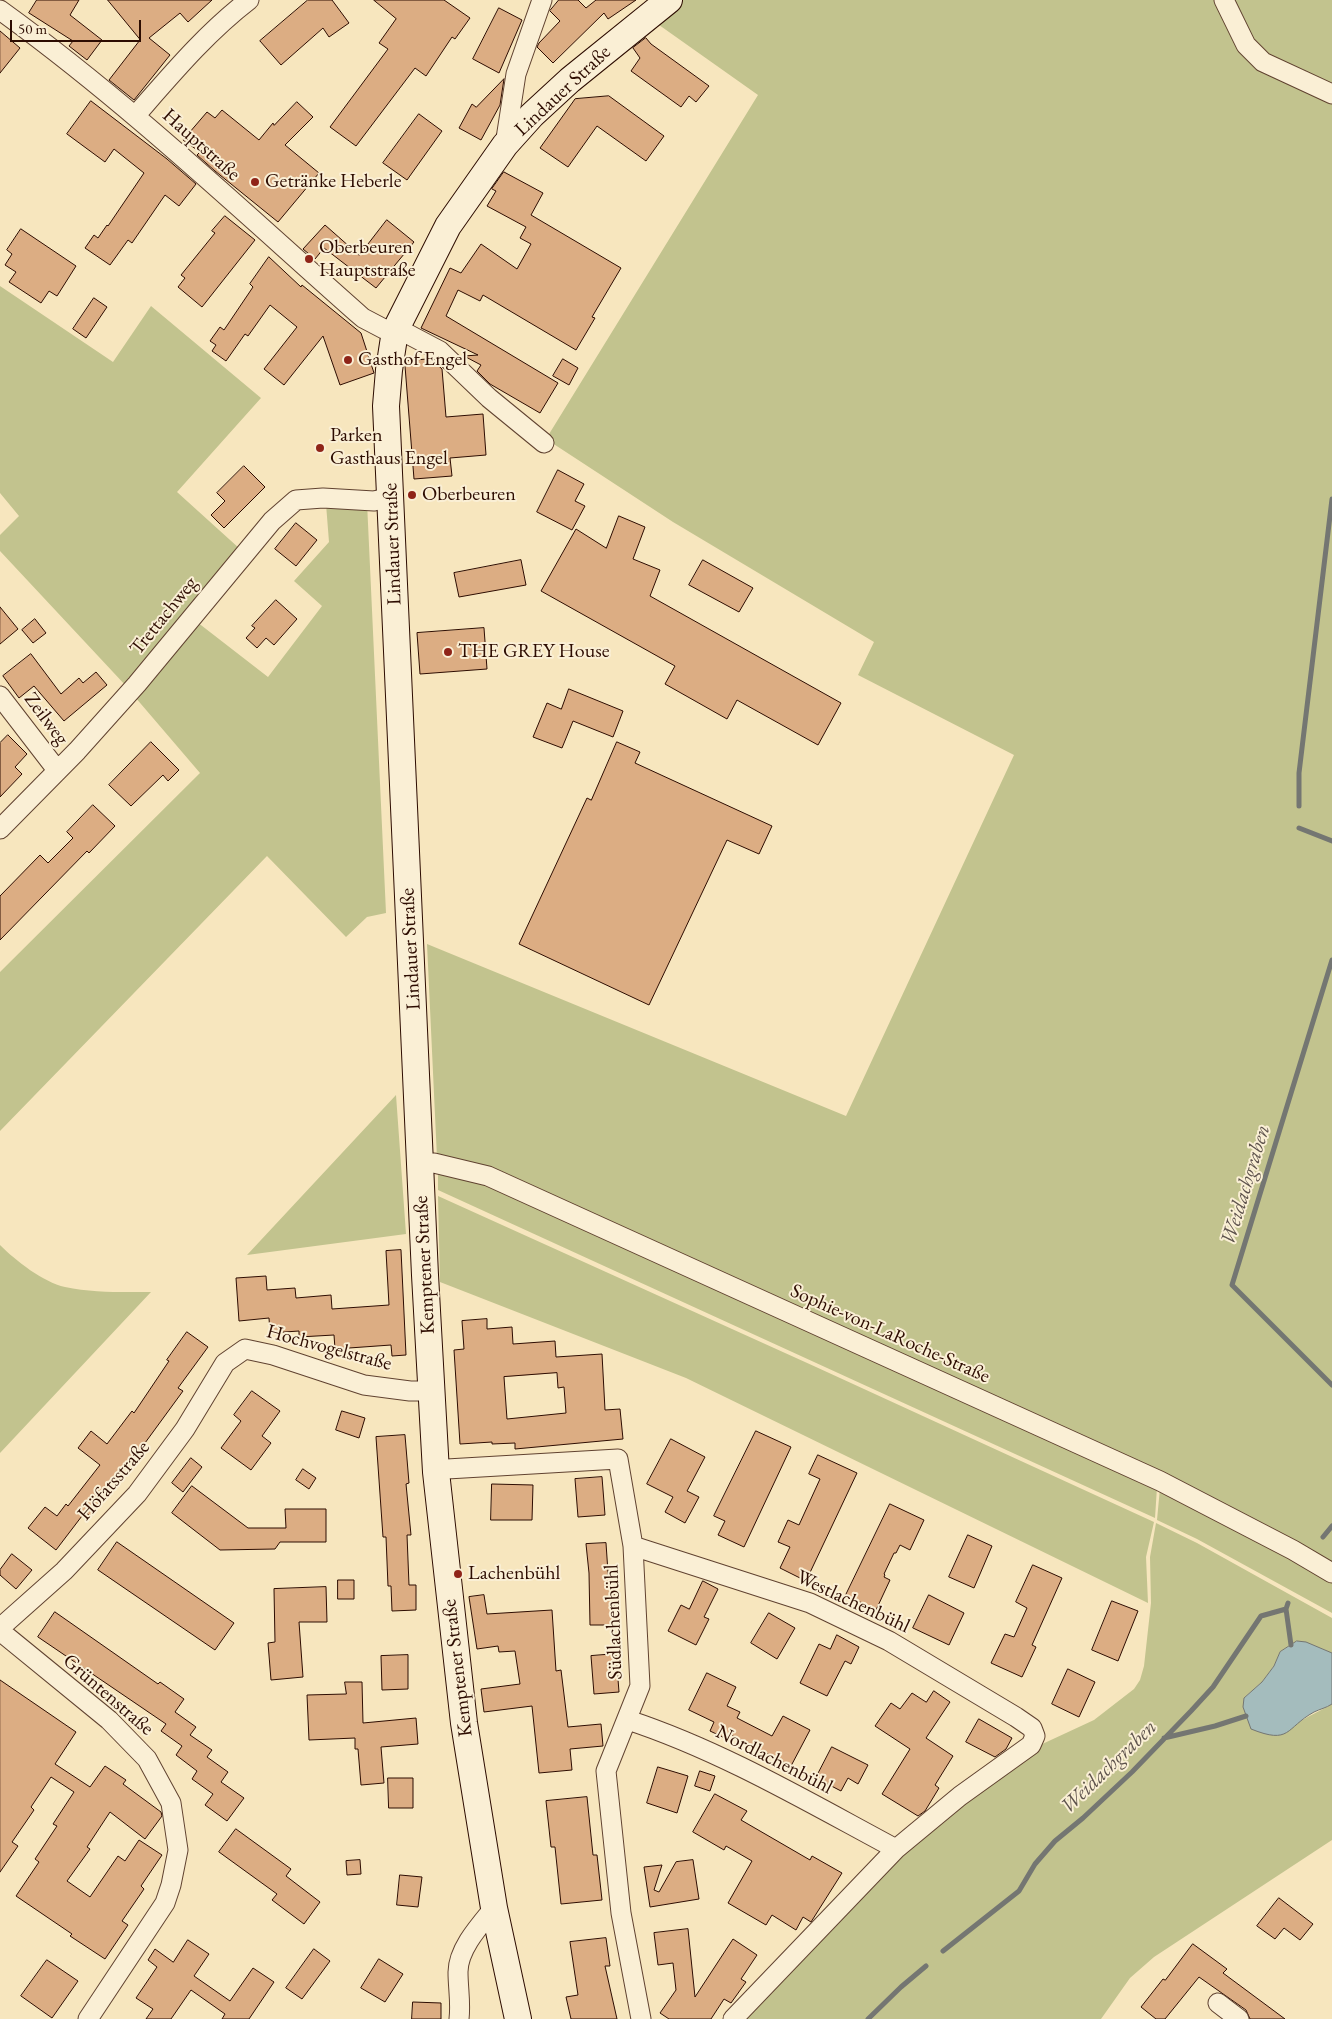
<!DOCTYPE html>
<meta charset="utf-8">
<style>
body{margin:0}
#map{position:relative;width:1332px;height:2019px;overflow:hidden;background:#f7e6be;font-family:"EB Garamond",serif}
canvas{display:block}
.scale{position:absolute;left:10px;top:20px;width:131px;height:22px;box-sizing:border-box;border:2px solid #2d0c01;border-top:0;padding-left:6px;font-size:15px;line-height:18px;white-space:nowrap;color:#2d0c01;-webkit-text-stroke:4px #faefd5;paint-order:stroke}
</style>
<div id="map">
<canvas width="1332" height="2019"></canvas>
<div class="scale">50 m</div>
</div>
<script>
const ctx = document.querySelector('canvas').getContext('2d');
ctx.lineJoin = 'round';
function paint(path, color) { ctx.fillStyle = color; ctx.fill(path, 'evenodd'); }
function stroke(path, color, width, dash) { ctx.strokeStyle = color; ctx.lineWidth = width; ctx.lineCap = dash ? 'butt' : 'round'; ctx.setLineDash(dash || []); ctx.stroke(path); }
function write(font, color, halo, rows, align = 'center') {
  ctx.font = font + ' "EB Garamond",serif'; ctx.lineWidth = 4; ctx.setLineDash([]); ctx.textBaseline = 'middle'; ctx.strokeStyle = halo; ctx.fillStyle = color; for (const [text, x, y, turn = 0] of rows) {
    ctx.save(); ctx.translate(x, y); ctx.rotate((+turn || 0) * Math.PI / 180); ctx.textAlign = isNaN(turn) ? turn : align; if (halo) ctx.strokeText(text, 0, 0); ctx.fillText(text, 0, 0); ctx.restore();
  }
}
paint(new Path2D(`
 M 679,0 L 1220,0 L 1244,47 L 1332,97 L 1332,1564 L 437,1158 L 427,944 L 846,1116 L 1014,755 L 858,675 L 874,642 L 673,522 L 546,439 L 758,95 L 652,20 Z
 M 1228,0 L 1332,0 L 1332,91 L 1265,60 Z
 M 0,286 L 113,362 L 151,306 L 261,398 L 177,492 L 240,549 L 127,687 L 0,551 L 0,535 L 19,516 L 0,493 Z
 M 367,502 L 386,913 L 367,917 L 346,937 L 267,856 L 0,1131 L 0,972 L 200,773 L 135,697 L 197,622 L 268,677 L 322,606 L 294,581 L 329,542 L 326,504 Z
 M 396,1095 L 406,1234 L 247,1255 Z
 M 438,1170 L 486,1181 L 1157,1487 L 1155,1518 L 438,1190 Z
 M 438,1196 L 816,1367 L 1154,1522 L 1146,1557 L 1148,1603 L 686,1378 L 440,1282 Z
 M 0,1245 C 16,1261 43,1282 65,1287 C 93,1293 123,1292 151,1292 L 0,1453 Z
 M 1160,1488 L 1332,1581 L 1332,1613 L 1197,1539 L 1157,1520 Z
 M 1156,1523 L 1197,1543 L 1332,1618 L 1332,1653 L 1297,1641 L 1280,1652 L 1274,1666 L 1262,1682 L 1244,1698 L 1301,1721 C 1312,1714 1322,1710 1332,1704 L 1332,1840 L 1154,1957 L 1130,1978 L 1101,2019 L 737,2019 L 899,1851 L 1038,1746 L 1094,1720 L 1134,1689 L 1140,1680 L 1144,1666 L 1151,1603 L 1150,1557 Z`), '#c2c38e');
const water = new Path2D(`
 M 1297,1641 L 1306,1642 L 1332,1653 L 1332,1704 C 1326,1708 1320,1709 1314,1712 C 1285,1728 1291,1745 1251,1729 L 1243,1707 L 1244,1698 L 1262,1682 L 1274,1666 L 1280,1652 Z`);
paint(water, '#a4bcbd');
stroke(water, '#747672', 1);
stroke(new Path2D(`
 M 1299,806 L 1299,773 L 1332,499
 M 1299,828 L 1332,841
 M 1332,960 L 1232,1285 L 1332,1385
 M 1323,1537 L 1332,1526
 M 1286,1609 L 1291,1645
 M 1164,1738 L 1215,1726 L 1246,1716
 M 943,1951 L 1019,1891 L 1035,1864 L 1055,1841 L 1083,1818 L 1132,1772 L 1191,1711 L 1213,1687 L 1261,1616 L 1286,1609 L 1288,1603
 M 868,2019 L 901,1987 L 926,1966`), '#747672', 5);
const building = new Path2D(`
 M 37,0 L 79,0 L 70,15 L 102,40 L 87,60 L 69,46 L 73,41 L 29,13 Z
 M 108,0 L 212,0 L 188,22 L 180,13 L 149,38 L 170,55 L 134,100 L 109,80 L 140,40 Z
 M 308,0 L 332,0 L 349,23 L 329,37 L 323,28 L 281,65 L 260,41 Z
 M 374,0 L 444,0 L 470,18 L 455,39 L 452,37 L 426,76 L 415,68 L 356,146 L 330,127 L 388,49 L 379,43 L 396,19 Z
 M 559,0 L 578,0 L 586,8 L 596,0 L 636,0 L 608,19 L 604,13 L 553,63 L 537,47 L 539,43 L 560,21 L 550,11 Z
 M 499,8 L 522,20 L 499,73 L 473,59 Z
 M 0,31 L 20,48 L 0,73 Z
 M 646,38 L 651,44 L 709,86 L 696,102 L 689,96 L 681,107 L 631,71 L 640,58 L 633,48 Z
 M 504,79 L 500,105 L 481,140 L 459,128 L 472,104 L 476,107 Z
 M 609,96 L 664,136 L 646,161 L 597,126 L 568,167 L 540,148 L 575,99 Z
 M 91,101 L 167,159 L 196,184 L 179,206 L 165,195 L 132,243 L 128,240 L 110,265 L 85,248 L 94,235 L 98,238 L 107,225 L 108,226 L 144,173 L 114,149 L 105,162 L 67,134 Z
 M 297,102 L 313,117 L 285,145 L 319,173 L 278,222 L 215,171 L 197,155 L 200,152 L 183,140 L 207,112 L 215,118 L 222,110 L 259,140 L 273,123 L 274,125 Z
 M 419,114 L 442,131 L 407,180 L 383,163 Z
 M 504,172 L 543,193 L 531,215 L 621,268 L 592,317 L 595,318 L 576,350 L 483,295 L 480,301 L 458,290 L 446,316 L 558,383 L 540,413 L 490,384 L 477,371 L 481,365 L 464,356 L 478,355 L 421,328 L 450,268 L 461,273 L 481,244 L 517,269 L 531,244 L 520,238 L 526,227 L 487,206 L 496,191 L 492,189 Z
 M 225,216 L 255,240 L 202,307 L 178,287 L 185,278 L 181,275 L 215,233 L 212,231 Z
 M 387,220 L 414,242 L 376,288 L 324,248 L 315,259 L 303,249 L 325,225 L 359,255 Z
 M 21,229 L 76,266 L 57,296 L 49,291 L 41,303 L 9,282 L 16,272 L 5,265 L 12,254 L 7,250 Z
 M 269,257 L 301,287 L 302,285 L 361,333 L 374,373 L 340,385 L 323,336 L 284,385 L 264,369 L 297,327 L 270,305 L 248,336 L 245,334 L 226,361 L 212,351 L 216,345 L 210,341 L 220,327 L 224,330 L 253,287 L 250,284 Z
 M 94,298 L 107,307 L 86,338 L 73,329 Z
 M 431,359 L 442,369 L 446,417 L 483,414 L 486,455 L 450,458 L 452,476 L 414,479 L 405,366 L 406,361 Z
 M 563,359 L 578,368 L 569,385 L 553,376 Z
 M 244,466 L 265,487 L 224,528 L 211,515 L 225,501 L 217,493 Z
 M 558,470 L 584,484 L 575,501 L 585,506 L 572,530 L 537,512 Z
 M 619,516 L 645,527 L 633,559 L 660,570 L 650,596 L 841,703 L 818,745 L 737,700 L 727,719 L 665,684 L 675,666 L 541,591 L 576,529 L 606,548 Z
 M 296,523 L 317,540 L 296,566 L 275,549 Z
 M 521,560 L 526,585 L 459,597 L 454,573 Z
 M 703,560 L 753,588 L 739,612 L 689,585 Z
 M 276,600 L 297,619 L 274,645 L 266,638 L 257,648 L 246,638 L 255,628 L 252,626 Z
 M 0,607 L 18,629 L 0,644 Z
 M 35,619 L 46,633 L 33,643 L 22,630 Z
 M 484,628 L 487,669 L 420,674 L 417,633 Z
 M 31,654 L 61,694 L 79,678 L 83,683 L 96,672 L 107,685 L 64,721 L 34,686 L 19,698 L 3,676 Z
 M 569,689 L 623,711 L 613,737 L 573,721 L 562,748 L 533,737 L 547,703 L 561,709 Z
 M 8,735 L 27,754 L 15,767 L 22,774 L 0,797 L 0,743 Z
 M 151,742 L 179,770 L 168,781 L 163,775 L 131,806 L 109,785 Z
 M 617,742 L 640,752 L 635,763 L 772,826 L 759,854 L 727,840 L 649,1005 L 519,944 L 587,798 L 591,800 Z
 M 93,805 L 115,826 L 89,853 L 87,851 L 0,940 L 0,896 L 40,855 L 48,863 L 73,838 L 67,832 Z
 M 401,1250 L 406,1355 L 392,1356 L 391,1345 L 335,1349 L 334,1335 L 299,1337 L 299,1331 L 270,1333 L 269,1318 L 239,1321 L 236,1278 L 266,1276 L 267,1290 L 295,1288 L 296,1298 L 331,1295 L 332,1309 L 389,1305 L 386,1251 Z
 M 487,1319 L 487,1329 L 512,1327 L 513,1344 L 555,1341 L 556,1357 L 602,1354 L 605,1410 L 620,1409 L 623,1439 L 515,1449 L 515,1443 L 492,1444 L 492,1442 L 460,1444 L 454,1350 L 464,1349 L 462,1321 ZM 557,1373 L 558,1388 L 564,1387 L 566,1413 L 507,1419 L 504,1377 Z
 M 187,1332 L 208,1347 L 178,1388 L 183,1391 L 134,1458 L 131,1457 L 106,1490 L 110,1492 L 91,1517 L 85,1512 L 56,1550 L 28,1528 L 45,1507 L 57,1516 L 66,1504 L 68,1506 L 100,1465 L 78,1448 L 91,1431 L 107,1444 L 132,1411 L 134,1413 L 169,1361 L 167,1360 Z
 M 252,1391 L 280,1411 L 262,1436 L 271,1443 L 251,1470 L 221,1448 L 241,1421 L 234,1415 Z
 M 342,1411 L 365,1418 L 359,1438 L 336,1430 Z
 M 756,1431 L 791,1447 L 744,1547 L 718,1535 L 725,1521 L 714,1516 Z
 M 405,1435 L 409,1483 L 406,1484 L 411,1535 L 407,1535 L 409,1585 L 416,1585 L 416,1610 L 392,1611 L 391,1586 L 388,1586 L 386,1537 L 383,1537 L 376,1437 Z
 M 671,1439 L 705,1457 L 687,1491 L 699,1497 L 685,1523 L 665,1512 L 673,1497 L 647,1484 Z
 M 818,1455 L 857,1473 L 806,1581 L 780,1568 L 790,1547 L 778,1542 L 788,1520 L 799,1525 L 820,1479 L 809,1474 Z
 M 191,1458 L 202,1467 L 183,1492 L 172,1483 Z
 M 303,1469 L 316,1478 L 309,1489 L 296,1480 Z
 M 602,1477 L 605,1515 L 578,1517 L 575,1479 Z
 M 492,1484 L 533,1485 L 532,1520 L 491,1520 Z
 M 192,1486 L 248,1528 L 286,1528 L 285,1509 L 326,1509 L 326,1542 L 280,1542 L 275,1549 L 220,1550 L 172,1513 Z
 M 890,1504 L 924,1520 L 910,1550 L 900,1545 L 896,1553 L 894,1553 L 884,1574 L 885,1575 L 884,1577 L 890,1580 L 876,1610 L 846,1595 Z
 M 968,1535 L 992,1546 L 974,1588 L 949,1577 Z
 M 117,1542 L 234,1623 L 215,1650 L 98,1570 Z
 M 606,1543 L 609,1587 L 614,1586 L 615,1625 L 590,1625 L 589,1573 L 586,1544 Z
 M 12,1554 L 32,1570 L 16,1589 L 0,1575 L 0,1570 Z
 M 1033,1565 L 1062,1578 L 1032,1645 L 1036,1647 L 1022,1677 L 991,1663 L 1005,1634 L 1014,1637 L 1027,1608 L 1016,1602 Z
 M 338,1580 L 354,1580 L 354,1599 L 338,1599 Z
 M 703,1581 L 718,1589 L 704,1617 L 709,1619 L 696,1645 L 668,1631 L 681,1605 L 689,1609 Z
 M 326,1587 L 327,1622 L 299,1622 L 303,1677 L 271,1680 L 268,1643 L 275,1642 L 274,1589 Z
 M 484,1595 L 487,1614 L 552,1610 L 556,1671 L 561,1670 L 568,1727 L 601,1724 L 603,1746 L 570,1749 L 572,1770 L 539,1773 L 532,1706 L 484,1712 L 481,1689 L 520,1684 L 515,1651 L 499,1652 L 498,1646 L 477,1649 L 469,1597 Z
 M 929,1595 L 964,1613 L 949,1645 L 913,1628 Z
 M 1112,1601 L 1138,1611 L 1118,1661 L 1092,1650 Z
 M 55,1612 L 158,1684 L 160,1682 L 184,1699 L 175,1712 L 196,1727 L 190,1735 L 212,1750 L 207,1757 L 228,1772 L 221,1782 L 244,1798 L 227,1821 L 205,1805 L 213,1794 L 192,1779 L 197,1771 L 176,1755 L 182,1746 L 161,1731 L 166,1724 L 38,1637 Z
 M 769,1613 L 795,1628 L 777,1659 L 751,1643 Z
 M 837,1635 L 859,1647 L 851,1664 L 845,1661 L 827,1696 L 800,1683 L 819,1644 L 830,1649 Z
 M 616,1654 L 619,1692 L 594,1694 L 591,1656 Z
 M 408,1655 L 408,1689 L 382,1690 L 381,1656 Z
 M 1068,1669 L 1095,1682 L 1079,1717 L 1052,1704 Z
 M 707,1673 L 736,1687 L 727,1706 L 740,1712 L 737,1718 L 772,1736 L 783,1716 L 810,1730 L 791,1766 L 729,1734 L 727,1739 L 710,1731 L 714,1722 L 689,1710 Z
 M 0,1680 L 76,1732 L 55,1764 L 90,1787 L 105,1766 L 126,1780 L 123,1784 L 161,1812 L 162,1816 L 145,1839 L 110,1812 L 87,1847 L 90,1849 L 67,1881 L 90,1897 L 118,1856 L 125,1861 L 139,1840 L 162,1855 L 141,1886 L 144,1889 L 122,1921 L 128,1925 L 105,1959 L 70,1936 L 72,1934 L 16,1896 L 39,1862 L 35,1859 L 57,1826 L 53,1824 L 74,1792 L 51,1777 L 31,1807 L 34,1810 L 12,1842 L 18,1846 L 0,1872 Z
 M 345,1682 L 362,1682 L 363,1723 L 416,1718 L 418,1744 L 381,1747 L 384,1783 L 361,1785 L 358,1749 L 355,1749 L 355,1738 L 309,1740 L 307,1695 L 346,1694 Z
 M 934,1691 L 950,1702 L 926,1738 L 953,1756 L 935,1785 L 939,1788 L 925,1811 L 918,1816 L 882,1794 L 910,1749 L 875,1726 L 891,1703 L 900,1709 L 912,1693 L 926,1702 Z
 M 979,1719 L 1012,1738 L 1006,1749 L 995,1757 L 966,1742 Z
 M 832,1747 L 868,1765 L 858,1784 L 848,1778 L 841,1791 L 816,1778 Z
 M 658,1767 L 688,1776 L 677,1813 L 647,1803 Z
 M 700,1771 L 715,1776 L 710,1791 L 695,1786 Z
 M 388,1778 L 413,1778 L 413,1808 L 389,1808 Z
 M 715,1794 L 747,1811 L 741,1820 L 810,1860 L 812,1856 L 842,1873 L 811,1922 L 803,1917 L 796,1930 L 772,1915 L 766,1925 L 728,1903 L 752,1861 L 726,1846 L 724,1850 L 693,1832 Z
 M 587,1797 L 593,1855 L 597,1855 L 602,1900 L 561,1904 L 555,1847 L 551,1847 L 546,1801 Z
 M 236,1829 L 291,1869 L 286,1876 L 320,1902 L 304,1924 L 272,1900 L 277,1894 L 219,1852 Z
 M 360,1860 L 361,1874 L 347,1875 L 346,1861 Z
 M 693,1860 L 699,1899 L 650,1907 L 644,1867 L 662,1865 L 654,1890 L 659,1892 L 676,1862 Z
 M 400,1875 L 422,1877 L 418,1907 L 397,1905 Z
 M 1279,1898 L 1313,1924 L 1300,1940 L 1284,1928 L 1275,1939 L 1257,1926 Z
 M 688,1929 L 695,1997 L 733,1939 L 757,1955 L 741,1979 L 746,1982 L 731,2003 L 724,1999 L 711,2019 L 669,2019 L 660,2013 L 676,1990 L 673,1963 L 658,1965 L 654,1933 Z
 M 606,1938 L 610,1966 L 605,1966 L 617,2019 L 571,2019 L 566,1997 L 578,1995 L 570,1942 Z
 M 188,1940 L 209,1954 L 194,1976 L 230,2001 L 253,1968 L 274,1982 L 249,2019 L 222,2019 L 225,2014 L 191,1990 L 171,2019 L 146,2019 L 153,2009 L 136,1998 L 157,1967 L 148,1960 L 155,1949 L 173,1962 Z
 M 1193,1944 L 1227,1969 L 1223,1973 L 1285,2019 L 1250,2019 L 1246,2010 L 1199,1977 L 1165,2019 L 1156,2019 L 1141,2007 L 1163,1979 L 1165,1980 Z
 M 314,1949 L 330,1961 L 302,1999 L 286,1988 Z
 M 379,1959 L 403,1974 L 385,2002 L 361,1988 Z
 M 47,1960 L 78,1981 L 52,2018 L 21,1996 Z
 M 413,2002 L 441,2003 L 441,2019 L 412,2019 Z`);
paint(building, '#dcad83');
stroke(building, '#2d0c01', 1);
const street = new Path2D(`
 M 1224,0 L 1246,45 L 1263,62 L 1332,94
 M 0,10 C 129,103 244,213 363,318 L 384,329 L 404,332 L 440,351 L 489,398 L 544,443
 M 135,116 C 171,75 206,33 249,0
 M 505,145 L 516,74 L 542,0
 M 0,696 L 57,770
 M 0,829 L 77,751 L 137,684 L 272,521 L 296,500 L 323,498 L 374,501 L 391,497
 M 420,1164 L 434,1163 L 488,1176 L 1160,1481 L 1293,1550 L 1332,1573
 M 436,1472 L 447,1469 L 618,1459 L 633,1546 L 640,1686 L 606,1771 L 621,1913 L 641,2019
 M 633,1546 L 810,1603 L 889,1641 L 1016,1717 L 1032,1728 L 1035,1736 L 1031,1745 L 960,1796 L 896,1849 L 733,2019
 M 0,1628 L 64,1571 L 137,1494 L 185,1429 L 225,1363 L 245,1349 L 273,1355 L 364,1385 L 410,1391 L 431,1391
 M 0,1631 L 109,1720 L 147,1759 L 171,1803 L 178,1850 L 171,1885 L 165,1903 L 88,2019
 M 628,1720 C 722,1751 808,1802 896,1849
 M 1218,2003 L 1239,2019
 M 459,2019 C 461,2003 458,1988 458,1972 C 458,1949 480,1925 494,1908`);
const secondary = new Path2D(`
 M 518,2019 L 494,1908 L 464,1723 L 436,1472 L 425,1275 L 386,406 L 389,370 L 395,331 L 448,226 L 505,145 L 532,115 L 570,80 L 669,0`);
stroke(street, '#604230', 21);
stroke(secondary, '#2d0c01', 28);
stroke(street, '#faefd5', 19);
stroke(secondary, '#faefd5', 26);
for (const [x, y, r, color] of [
 [255,182,5,"#8f2418"],
 [309,259,5,"#8f2418"],
 [348,360,5,"#8f2418"],
 [320,448,5,"#8f2418"],
 [412,495,5,"#8f2418"],
 [448,652,5,"#8f2418"],
 [458,1574,5,"#8f2418"]
]) { const dot = new Path2D(); dot.arc(x, y, r, 0, 2 * Math.PI); ctx.fillStyle = color; ctx.fill(dot); stroke(dot, '#faefd5', 2); }
write('20px', '#2d0c01', '#faefd5', [
 ["Lindauer Straße",563,91,-43],
 ["Hauptstraße",201,145,42],
 ["Lindauer Straße",393,544,-92],
 ["Trettachweg",164,616,-51],
 ["Zeilweg",46,719,53],
 ["Lindauer Straße",411,949,-93],
 ["Kemptener Straße",425,1265,-93],
 ["Sophie-von-LaRoche-Straße",890,1334,24],
 ["Hochvogelstraße",329,1348,15],
 ["Höfatsstraße",114,1481,-49],
 ["Westlachenbühl",853,1602,25],
 ["Südlachenbühl",614,1622,-92],
 ["Kemptener Straße",458,1668,-97],
 ["Grüntenstraße",108,1695,41],
 ["Nordlachenbühl",774,1760,27]
]);
write('20px', '#2d0c01', '#faefd5', [
 ["Getränke Heberle",265,182],
 ["Oberbeuren",319,248],
 ["Hauptstraße",319,271],
 ["Gasthof Engel",358,360],
 ["Parken",330,436],
 ["Gasthaus Engel",330,459],
 ["Oberbeuren",422,495],
 ["THE GREY House",458,652],
 ["Lachenbühl",468,1574]
], 'left');
write('italic 21px', '#5d524c', '#faefd5', [
 ["Weidachgraben",1246,1185,-73],
 ["Weidachgraben",1109,1767,-44]
]);
</script>
